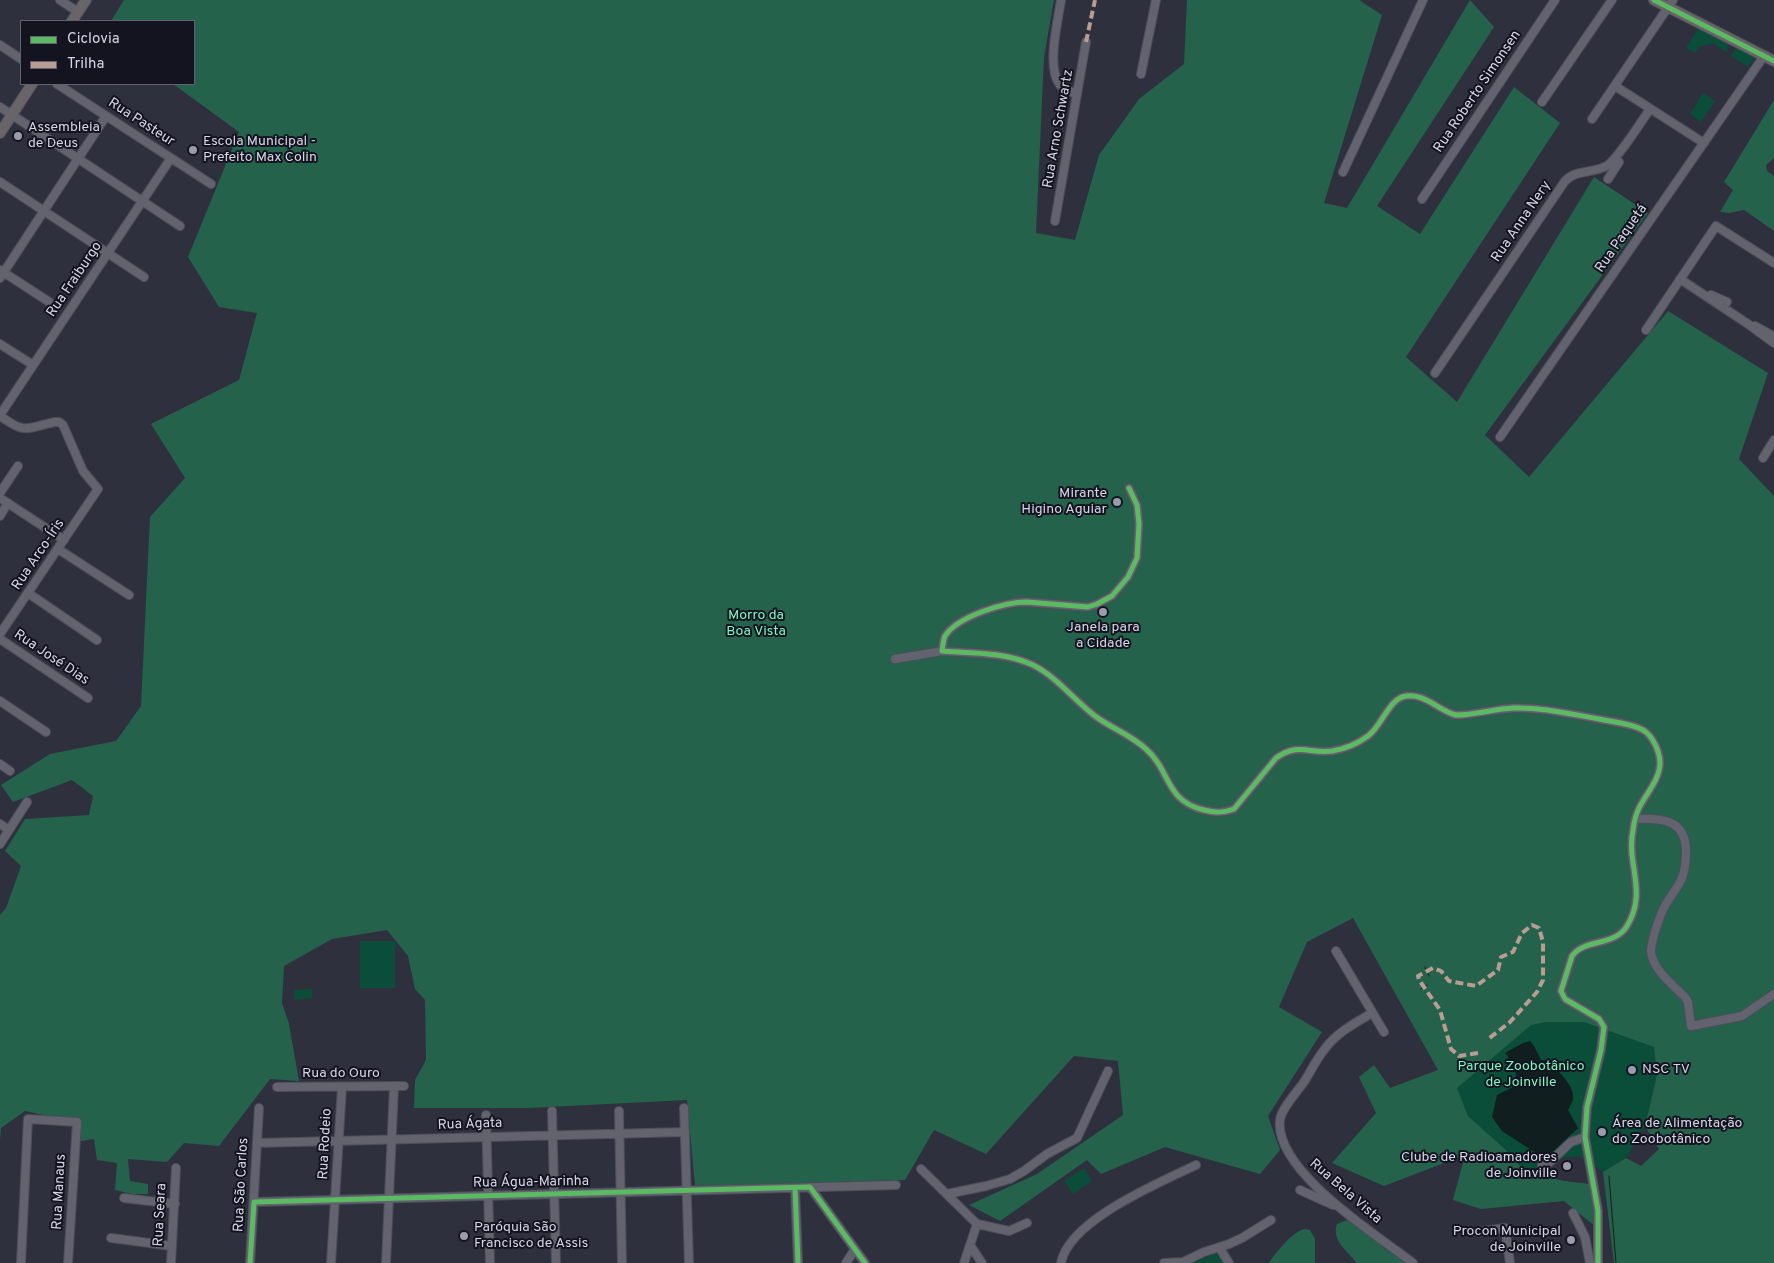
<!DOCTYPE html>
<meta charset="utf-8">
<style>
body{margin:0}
#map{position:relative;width:1774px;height:1263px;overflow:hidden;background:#2f303e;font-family:Overpass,sans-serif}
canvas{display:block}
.legend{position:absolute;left:20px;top:20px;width:175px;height:65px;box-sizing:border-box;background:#13141f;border:1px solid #60626f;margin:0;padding:6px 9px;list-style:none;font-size:15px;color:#d4d6e7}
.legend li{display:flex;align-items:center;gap:10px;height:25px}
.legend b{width:25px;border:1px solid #60626f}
</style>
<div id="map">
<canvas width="1774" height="1263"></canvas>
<ul class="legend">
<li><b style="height:6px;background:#5cba63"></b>Ciclovia</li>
<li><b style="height:6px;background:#b99d93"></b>Trilha</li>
</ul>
</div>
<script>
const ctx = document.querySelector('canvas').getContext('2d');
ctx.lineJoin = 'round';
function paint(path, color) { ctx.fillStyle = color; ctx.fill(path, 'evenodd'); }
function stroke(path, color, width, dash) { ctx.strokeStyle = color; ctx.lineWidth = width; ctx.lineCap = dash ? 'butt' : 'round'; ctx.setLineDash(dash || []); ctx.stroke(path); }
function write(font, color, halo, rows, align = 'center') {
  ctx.font = font + ' Overpass,sans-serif'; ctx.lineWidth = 4; ctx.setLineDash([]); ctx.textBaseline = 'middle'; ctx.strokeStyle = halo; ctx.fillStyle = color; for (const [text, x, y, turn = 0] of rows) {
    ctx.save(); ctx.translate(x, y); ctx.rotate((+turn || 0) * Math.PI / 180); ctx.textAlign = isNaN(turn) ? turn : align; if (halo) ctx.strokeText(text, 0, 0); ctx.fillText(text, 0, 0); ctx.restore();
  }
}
paint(new Path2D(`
 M 1700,26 L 1728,41 L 1727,53 L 1713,43 L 1699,47 L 1695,53 L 1686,48 Z
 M 1737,46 L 1752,55 L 1753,59 L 1748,67 L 1731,56 Z
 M 1703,93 L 1715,101 L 1701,122 L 1690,114 Z
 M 360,941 L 395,941 L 395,988 L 360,988 Z
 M 1413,981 L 1569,1022 L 1584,1022 L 1654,1046 L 1657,1075 L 1645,1126 L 1626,1158 L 1603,1172 L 1579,1156 L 1563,1158 L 1535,1174 L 1525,1172 L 1506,1150 L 1468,1116 Z
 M 312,989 L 312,998 L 295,1000 L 294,990 Z
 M 1084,1168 L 1092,1181 L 1073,1194 L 1064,1181 Z
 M 1220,1252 L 1227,1263 L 1192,1263 Z`), '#0a4d38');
paint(new Path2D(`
 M 124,0 L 1054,0 L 1044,57 L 1036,233 L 1075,240 L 1099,155 L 1139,99 L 1184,64 L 1187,0 L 1359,0 L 1382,15 L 1324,203 L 1347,208 L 1470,0 L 1494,27 L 1377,206 L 1420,234 L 1514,87 L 1560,123 L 1406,357 L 1457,402 L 1594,177 L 1648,213 L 1485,435 L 1529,477 L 1668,311 L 1768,373 L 1739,459 L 1774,496 L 1774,1263 L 1614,1263 L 1603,1172 L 1626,1158 L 1641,1166 L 1659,1149 L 1645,1126 L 1657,1075 L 1654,1047 L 1584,1022 L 1546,1022 L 1531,1025 L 1457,1088 L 1468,1116 L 1506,1150 L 1525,1172 L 1535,1174 L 1542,1171 C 1555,1183 1572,1181 1589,1184 L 1595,1210 L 1596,1227 L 1564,1201 L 1481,1209 L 1453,1200 L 1465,1155 L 1384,1186 L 1332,1163 L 1376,1113 L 1359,1077 L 1374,1065 L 1390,1088 L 1438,1070 L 1353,918 L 1307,942 L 1279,1007 L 1322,1032 L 1268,1116 L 1280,1150 L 1260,1174 L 1165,1147 L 1101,1174 L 1087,1160 L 1000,1221 L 969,1205 L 1037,1174 L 1123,1115 L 1118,1061 L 1074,1056 L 986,1154 L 934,1130 L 905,1180 L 695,1186 L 687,1100 L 529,1108 L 414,1108 L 415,1080 L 426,1060 L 425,1000 L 415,989 L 408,956 L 387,930 L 332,939 L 284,966 L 282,1003 L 289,1024 L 299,1081 L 270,1079 L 219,1146 L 184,1143 L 167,1162 L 128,1159 L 130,1181 L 148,1184 L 148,1194 L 132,1194 L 115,1190 L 117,1163 L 97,1160 L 94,1139 L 81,1141 L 80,1119 L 48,1116 L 25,1111 L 1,1128 L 0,1140 L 0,915 L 6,908 L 21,866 L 5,851 L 25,819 L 89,815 L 93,796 L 72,780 L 13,802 L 1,785 L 50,754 L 116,741 L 141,706 L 150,517 L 185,478 L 151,424 L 239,380 L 257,313 L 219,307 L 188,257 L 239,132 L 173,84 L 194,84 L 194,21 L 111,21 Z
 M 1774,100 L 1774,158 L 1766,165 L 1767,171 L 1774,176 L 1774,231 L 1744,210 L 1729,213 L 1720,212 L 1733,190 L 1724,182 Z
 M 1347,1220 L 1359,1226 L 1385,1249 L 1408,1263 L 1357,1263 C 1348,1252 1331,1240 1337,1224 Z
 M 1305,1229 L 1310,1230 L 1315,1239 L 1315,1263 L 1269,1263 C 1276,1252 1293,1231 1305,1229 Z`), '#25624b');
paint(new Path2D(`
 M 1530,1041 L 1534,1046 L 1541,1060 L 1547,1060 C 1556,1069 1575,1085 1573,1099 C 1573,1102 1569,1107 1568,1110 L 1578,1128 L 1545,1159 L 1502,1131 L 1492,1117 L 1497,1095 L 1515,1086 L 1516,1074 L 1510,1062 L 1507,1062 L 1508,1056 L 1505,1053 L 1523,1043 Z`), '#101e20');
stroke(new Path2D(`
 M 1425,967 L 1429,976
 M 1421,989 L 1427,985
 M 1609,1176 L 1616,1263`), '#101e20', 1);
const minor = new Path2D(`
 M 60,0 L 78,12
 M 1061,0 C 1058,21 1046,68 1060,85 C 1065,89 1072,92 1077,95
 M 0,45 L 21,59
 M 1141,74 L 1156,0
 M 57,84 L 211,184
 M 1615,86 L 1704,143
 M 1542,102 L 1612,0
 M 0,107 L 180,226
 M 1592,119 L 1673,0
 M 1343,172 L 1423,0
 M 1608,179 L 1619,162
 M 0,182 L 144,277
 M 1422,199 L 1555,0
 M 1055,221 L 1086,42
 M 0,270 L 57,307
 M 0,278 L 106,116
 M 1680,279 L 1748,324 L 1774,343
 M 1711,295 L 1727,302
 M 1755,326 L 1773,336
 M 1646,330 L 1716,226 L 1774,263
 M 0,344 L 33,365
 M 1435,373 L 1565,181 C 1576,169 1594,174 1608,165 C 1619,157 1641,122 1650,109
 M 0,415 L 171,158
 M 0,416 C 27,435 25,428 55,422 L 59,422 L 63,425 L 83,471 L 98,489 L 0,634
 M 1500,437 L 1764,56
 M 1763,458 L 1774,440
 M 1129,488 L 1137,505 L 1139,524 L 1137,558 L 1128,577 L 1112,596 L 1097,604 L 1088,607 L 1027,602 C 1005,602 958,616 945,636 C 943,640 943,646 942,651 C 971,653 1006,652 1033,665 C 1057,677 1074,700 1095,716 C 1111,728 1131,735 1146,749 C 1171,771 1165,801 1204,810 C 1215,813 1223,813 1234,809 L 1276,758 C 1299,742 1309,754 1332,751 C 1345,749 1357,744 1368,736 C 1382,726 1389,698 1406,696 C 1425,693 1439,711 1456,715 C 1475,715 1494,709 1513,708 C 1542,707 1570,714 1599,719 C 1613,722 1631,723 1643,730 C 1653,736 1660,752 1660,763 C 1660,779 1646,794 1639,808 C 1636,814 1634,822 1633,830 C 1626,864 1648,892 1627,926 C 1614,947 1585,938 1572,956 L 1561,991 L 1565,999 L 1599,1019 L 1604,1027 L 1601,1050 L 1587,1107 L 1585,1137 L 1598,1211 L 1598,1263
 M 0,493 L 18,466
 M 0,498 L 64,540
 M 0,516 L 8,503
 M 58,549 L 129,595
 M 28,593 L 97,640
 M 0,639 L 88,698
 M 895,659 L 942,651
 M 0,701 L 46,732
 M 0,764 L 10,771
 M 1635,819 C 1662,818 1686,819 1686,852 C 1686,861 1685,870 1682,878 C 1678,888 1671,895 1666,904 C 1660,914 1651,941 1651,952 C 1653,970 1673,985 1685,997 L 1688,1002 L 1691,1026 L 1742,1016 L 1774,994
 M 0,824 L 9,830
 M 0,844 L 27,802
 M 1336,951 L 1384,1032
 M 1372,1013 C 1355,1023 1336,1033 1324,1050 C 1316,1060 1311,1071 1304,1082 C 1297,1092 1281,1109 1280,1120 C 1274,1171 1377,1235 1413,1263
 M 277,1087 L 404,1086
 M 684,1108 L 689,1263
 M 552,1111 L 556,1263
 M 619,1111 L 622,1263
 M 486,1115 L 490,1263
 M 257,1143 L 685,1132
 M 1542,1165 L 1550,1162 L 1571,1142 L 1585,1137
 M 921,1169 L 977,1224 L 1009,1231 L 1027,1223
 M 810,1187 L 865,1263
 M 795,1188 L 798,1263
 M 1300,1190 L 1333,1205
 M 947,1194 L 986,1186 L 1010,1179 L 1024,1171 L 1047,1154 L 1077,1138 L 1108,1071
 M 124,1198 L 175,1204
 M 254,1202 L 896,1185
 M 1573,1213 L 1585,1237 L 1590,1263
 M 1478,1232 L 1505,1228 L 1510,1263
 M 111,1238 L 172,1246
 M 970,1245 L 982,1263
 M 1219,1247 L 1229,1263
 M 21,1263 L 28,1119 L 77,1122 L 68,1263
 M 171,1263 L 176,1168
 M 250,1263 L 259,1108
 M 331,1263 L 342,1087
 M 386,1263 L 394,1087
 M 846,1263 L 855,1249
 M 964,1263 L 977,1224
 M 1061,1263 C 1069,1220 1159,1183 1196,1165
 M 1164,1263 L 1183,1262 L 1204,1252 L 1229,1244 L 1242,1238 L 1271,1220`);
const major = new Path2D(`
 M 1654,0 L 1774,61
 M 72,21 L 86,0
 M 0,133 L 32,84`);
stroke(minor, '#4d4e5b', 10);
stroke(major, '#4d4e5b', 12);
stroke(minor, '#62636e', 8);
stroke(major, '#696467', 10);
stroke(new Path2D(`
 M 1086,42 L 1095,0
 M 1478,1053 L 1459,1056 L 1451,1049 L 1440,1010 L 1419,980 L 1418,976 L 1433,968 L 1441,971 L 1449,981 L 1476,986 L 1498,970 L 1501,957 L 1513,952 L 1522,933 L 1532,925 L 1539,928 L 1543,942 L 1543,980 L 1537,992 L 1510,1022 L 1487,1040`), '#b99d93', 4, [8, 4]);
stroke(new Path2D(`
 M 1654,0 L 1774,61
 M 1129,488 L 1137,505 L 1139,524 L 1137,558 L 1128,577 L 1112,596 L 1097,604 L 1088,607 L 1027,602 C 1005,602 958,616 945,636 C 943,640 943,646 942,651 C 971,653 1006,652 1033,665 C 1057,677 1074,700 1095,716 C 1111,728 1131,735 1146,749 C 1171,771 1165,801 1204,810 C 1215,813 1223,813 1234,809 L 1276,758 C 1299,742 1309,754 1332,751 C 1345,749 1357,744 1368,736 C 1382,726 1389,698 1406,696 C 1425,693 1439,711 1456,715 C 1475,715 1494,709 1513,708 C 1542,707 1570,714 1599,719 C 1613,722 1631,723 1643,730 C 1653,736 1660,752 1660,763 C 1660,779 1646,794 1639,808 C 1636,814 1634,822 1633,830 C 1626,864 1648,892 1627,926 C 1614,947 1585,938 1572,956 L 1561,991 L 1565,999 L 1599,1019 L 1604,1027 L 1601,1050 L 1587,1107 L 1585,1137 L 1598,1211 L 1598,1263
 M 795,1188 L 798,1263
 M 250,1263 L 254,1202 L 810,1187 L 865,1263`), '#5cba63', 5);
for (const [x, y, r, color] of [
 [18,136,5,"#9a9cac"],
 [193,150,5,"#9a9cac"],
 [1117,502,5,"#9a9cac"],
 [1103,612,5,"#9a9cac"],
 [1632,1070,5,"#9a9cac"],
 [1602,1132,5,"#9a9cac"],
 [1567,1166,5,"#9a9cac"],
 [464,1236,5,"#9a9cac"],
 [1571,1240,5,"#9a9cac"]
]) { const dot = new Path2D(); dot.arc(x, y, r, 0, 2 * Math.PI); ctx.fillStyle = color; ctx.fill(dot); stroke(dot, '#13141f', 2); }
write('14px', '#d4d6e7', '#13141f', [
 ["Rua Roberto Simonsen",1478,92,-56],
 ["Rua Pasteur",141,123,33],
 ["Rua Arno Schwartz",1059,129,-80],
 ["Rua Anna Nery",1522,222,-56],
 ["Rua Paquetá",1622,239,-55],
 ["Rua Fraiburgo",75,280,-56],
 ["Rua Arco-Íris",39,555,-56],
 ["Rua José Dias",51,658,34],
 ["Rua do Ouro",341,1074],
 ["Rua Ágata",470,1125,-2],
 ["Rua Rodeio",326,1144,-87],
 ["Rua Água-Marinha",531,1183,-1],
 ["Rua São Carlos",242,1185,-87],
 ["Rua Manaus",60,1192,-87],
 ["Rua Bela Vista",1345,1192,41],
 ["Rua Seara",161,1215,-87]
]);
write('14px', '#d4d6e7', '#13141f', [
 ["Assembleia",28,128],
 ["de Deus",28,144],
 ["Escola Municipal -",203,142],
 ["Prefeito Max Colin",203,158],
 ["Mirante",1107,494,"right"],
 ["Higino Aguiar",1107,510,"right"],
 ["Janela para",1103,628,"center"],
 ["a Cidade",1103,644,"center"],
 ["NSC TV",1642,1070],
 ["Área de Alimentação",1612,1124],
 ["do Zoobotânico",1612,1140],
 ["Clube de Radioamadores",1557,1158,"right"],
 ["de Joinville",1557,1174,"right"],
 ["Paróquia São",474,1228],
 ["Francisco de Assis",474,1244],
 ["Procon Municipal",1561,1232,"right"],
 ["de Joinville",1561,1248,"right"]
], 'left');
write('14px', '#7ef9c2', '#13141f', [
 ["Morro da",756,616],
 ["Boa Vista",756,632],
 ["Parque Zoobotânico",1521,1067],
 ["de Joinville",1521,1083]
]);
</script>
